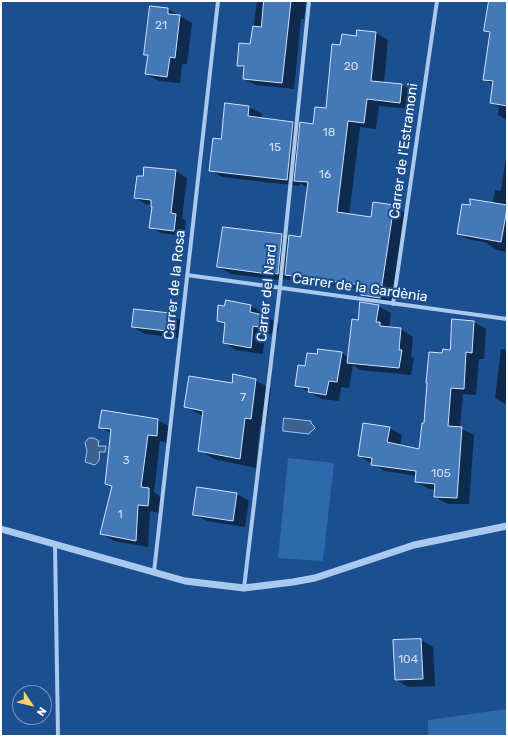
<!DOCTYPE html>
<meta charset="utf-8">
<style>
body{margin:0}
#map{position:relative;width:508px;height:737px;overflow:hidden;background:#1b4f8f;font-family:Rubik,sans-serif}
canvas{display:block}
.frame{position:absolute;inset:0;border:2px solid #fff;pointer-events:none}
.north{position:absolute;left:12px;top:685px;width:40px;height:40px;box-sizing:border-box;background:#1b4f8f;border:1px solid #7695bc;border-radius:50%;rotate:125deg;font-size:11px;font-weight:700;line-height:16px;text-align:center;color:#fff}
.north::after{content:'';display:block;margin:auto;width:14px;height:18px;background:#ffd166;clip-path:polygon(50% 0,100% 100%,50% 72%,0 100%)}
</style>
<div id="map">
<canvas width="508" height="737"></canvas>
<div class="frame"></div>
<div class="north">N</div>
</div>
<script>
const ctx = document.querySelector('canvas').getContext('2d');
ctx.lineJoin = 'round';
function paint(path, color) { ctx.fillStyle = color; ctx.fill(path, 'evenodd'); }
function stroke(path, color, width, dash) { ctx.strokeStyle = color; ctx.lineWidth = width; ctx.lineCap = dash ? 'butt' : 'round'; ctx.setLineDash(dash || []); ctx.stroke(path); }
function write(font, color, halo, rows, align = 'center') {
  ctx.font = font + ' Rubik,sans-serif'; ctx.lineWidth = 4; ctx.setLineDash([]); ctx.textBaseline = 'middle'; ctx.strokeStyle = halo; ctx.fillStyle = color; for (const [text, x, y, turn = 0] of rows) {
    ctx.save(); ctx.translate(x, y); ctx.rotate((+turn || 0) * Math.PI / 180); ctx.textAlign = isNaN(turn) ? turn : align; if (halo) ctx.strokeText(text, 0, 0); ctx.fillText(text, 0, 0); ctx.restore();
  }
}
paint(new Path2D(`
 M 288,458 L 334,463 L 323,561 L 278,558 Z
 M 507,709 L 507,729 L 505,736 L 428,736 L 428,720 Z`), '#2e69ad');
const water = new Path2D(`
 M 284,418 L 311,421 L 311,423 L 314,426 L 315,428 L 313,430 L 310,432 L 309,434 L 283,431 Z
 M 89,438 L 94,438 L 99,441 L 98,446 L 106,446 L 105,452 L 99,452 C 100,458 100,461 95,465 L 85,462 L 87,451 L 85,443 Z`);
paint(water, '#3c6290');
stroke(water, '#9cc4f0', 1);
paint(new Path2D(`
 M 257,1 L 306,1 L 304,19 L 301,19 L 294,89 L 256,85 L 244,79 L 245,69 L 238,65 L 251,45 Z
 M 490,1 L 507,1 L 507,120 L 498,115 L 499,107 L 491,103 L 494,85 L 484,79 L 490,34 L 485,31 Z
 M 168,9 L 192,23 L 187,64 L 182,64 L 180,83 L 159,81 L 146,74 L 149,57 L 145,54 Z
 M 376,33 L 388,40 L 384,83 L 402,85 L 414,92 L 412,109 L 379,106 L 376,129 L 360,127 L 349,215 L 372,218 L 393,206 L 405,213 L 392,304 L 374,302 L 362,295 L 363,290 L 298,281 L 290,277 L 290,280 L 281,279 L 281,280 L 231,274 L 218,267 L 281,235 L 289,240 L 302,238 L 308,188 L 300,183 L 300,186 L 222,177 L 210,170 L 222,140 L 226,104 L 249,107 L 262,114 L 261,119 L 293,123 L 301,127 L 314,125 L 327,109 L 341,46 L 357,37 Z
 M 507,150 L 507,252 L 497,250 L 487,244 L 488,243 L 468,239 L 458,234 L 470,206 L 493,203 L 495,190 L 501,191 Z
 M 176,171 L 187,178 L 182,218 L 186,221 L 184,236 L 161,233 L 150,227 L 153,207 L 152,205 L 146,204 L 135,198 L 144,177 Z
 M 251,306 L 263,313 L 263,316 L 267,317 L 279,324 L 277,335 L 265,333 L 263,354 L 236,350 L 224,343 L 226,326 L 218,321 L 225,307 Z
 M 378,306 L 391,313 L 389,328 L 401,329 L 413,337 L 411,357 L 414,358 L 411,375 L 360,370 L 353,365 L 349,388 L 341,387 L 339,401 L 322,399 L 296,385 L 306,367 L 318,356 L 341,353 L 348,357 L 359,321 Z
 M 169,314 L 182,321 L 180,338 L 145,334 L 133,327 Z
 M 453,321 L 474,322 L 486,329 L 484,359 L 479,359 L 476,395 L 463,394 L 460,428 L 474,435 L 469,504 L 448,504 L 435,497 L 436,490 L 429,489 L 416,482 L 417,476 L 385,471 L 359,456 L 389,428 L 402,435 L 400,446 L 420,450 L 425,424 L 443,354 L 451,351 Z
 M 501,349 L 507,350 L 507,405 L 495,398 Z
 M 255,380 L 271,389 L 266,427 L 260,426 L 256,468 L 214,459 L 199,450 L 203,416 L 186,407 L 233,384 Z
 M 103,411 L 158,420 L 170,427 L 169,443 L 160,441 L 154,492 L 161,497 L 160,513 L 150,511 L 148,547 L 114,541 L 102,534 L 113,487 L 106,483 L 112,434 L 100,427 Z
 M 198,488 L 237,494 L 249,501 L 245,527 L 207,521 L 194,514 Z
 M 421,640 L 433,647 L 435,686 L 408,687 L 396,680 Z`), '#0007');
const building = new Path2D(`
 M 264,1 L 291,1 L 282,83 L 243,79 L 244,66 L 237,66 L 239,43 L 250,44 L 253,26 L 261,27 Z
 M 489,1 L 507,1 L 507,106 L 490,103 L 493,81 L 483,80 L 490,32 L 484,31 Z
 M 150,6 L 168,8 L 168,14 L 180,15 L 175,58 L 170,57 L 167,77 L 145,74 L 148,55 L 144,55 Z
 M 357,30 L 376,32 L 371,81 L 402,84 L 400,103 L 367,99 L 364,123 L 348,121 L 337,212 L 371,217 L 373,202 L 394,205 L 380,298 L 361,295 L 362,285 L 285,275 L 289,235 L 301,237 L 308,182 L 294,181 L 300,122 L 313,124 L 315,107 L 326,108 L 332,44 L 340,45 L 342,34 L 356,36 Z
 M 225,103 L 249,106 L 248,116 L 293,122 L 287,180 L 209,171 L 213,138 L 221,139 Z
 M 144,167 L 176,170 L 171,213 L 176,214 L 174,231 L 149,228 L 152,207 L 151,207 L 151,200 L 134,198 L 137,176 L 143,176 Z
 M 470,199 L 507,205 L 507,209 L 501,242 L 457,234 L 462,204 L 470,205 Z
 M 223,227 L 282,234 L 278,274 L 268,272 L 268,274 L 217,267 Z
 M 226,300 L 251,305 L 250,312 L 267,316 L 265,328 L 253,326 L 251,348 L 223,343 L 225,323 L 217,321 L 218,305 L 224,306 Z
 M 360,302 L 379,305 L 376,322 L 380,322 L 380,326 L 401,328 L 399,350 L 402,350 L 399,368 L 347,363 L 352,319 L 358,320 Z
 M 134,309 L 170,313 L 167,331 L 132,327 Z
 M 452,319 L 474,321 L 472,353 L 466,352 L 464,389 L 451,388 L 448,426 L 462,427 L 457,498 L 434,497 L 435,484 L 415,482 L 416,471 L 371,465 L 372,458 L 358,456 L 363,423 L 390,427 L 387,442 L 419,449 L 422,423 L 424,423 L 427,383 L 426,383 L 429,352 L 442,353 L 443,349 L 450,350 Z
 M 318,349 L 342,352 L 337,382 L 329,381 L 326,395 L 308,392 L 309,388 L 295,386 L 298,365 L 305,366 L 307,353 L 317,354 Z
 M 233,374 L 256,379 L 251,419 L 245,418 L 240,459 L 198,451 L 203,411 L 184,407 L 189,376 L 232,383 Z
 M 102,410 L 158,419 L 157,436 L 148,435 L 141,487 L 149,488 L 149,497 L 148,506 L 138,505 L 136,541 L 100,534 L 112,486 L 105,484 L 111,429 L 99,428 Z
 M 197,487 L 237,493 L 233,521 L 193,515 Z
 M 421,639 L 423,679 L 395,680 L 393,640 Z`);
paint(building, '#4478b7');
stroke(building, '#cfe3fa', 1);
stroke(new Path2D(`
 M 187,275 C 294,289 400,305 507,319
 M 393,304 L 437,1
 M 55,544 L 58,736
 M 154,572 L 218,1
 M 244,588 L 280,287 L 309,1`), '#a9c9ee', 4);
stroke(new Path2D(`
 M 1,529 L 185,581 L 244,588 L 293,582 L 315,578 L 414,545 L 507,526`), '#a9c9ee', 7);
write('12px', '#d0dded', null, [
 ["21",161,26],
 ["20",351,67],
 ["18",329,133],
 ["15",275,148],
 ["16",325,175],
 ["7",243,398],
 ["3",126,461],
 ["105",441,474],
 ["1",120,515],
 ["104",408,660]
]);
write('14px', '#fff', '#1b4f8f', [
 ["Carrer de l'Estramoni",404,151,-82],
 ["Carrer de la Rosa",175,285,-84],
 ["Carrer de la Gardènia",360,288,8],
 ["Carrer del Nard",267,293,-84]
]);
</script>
